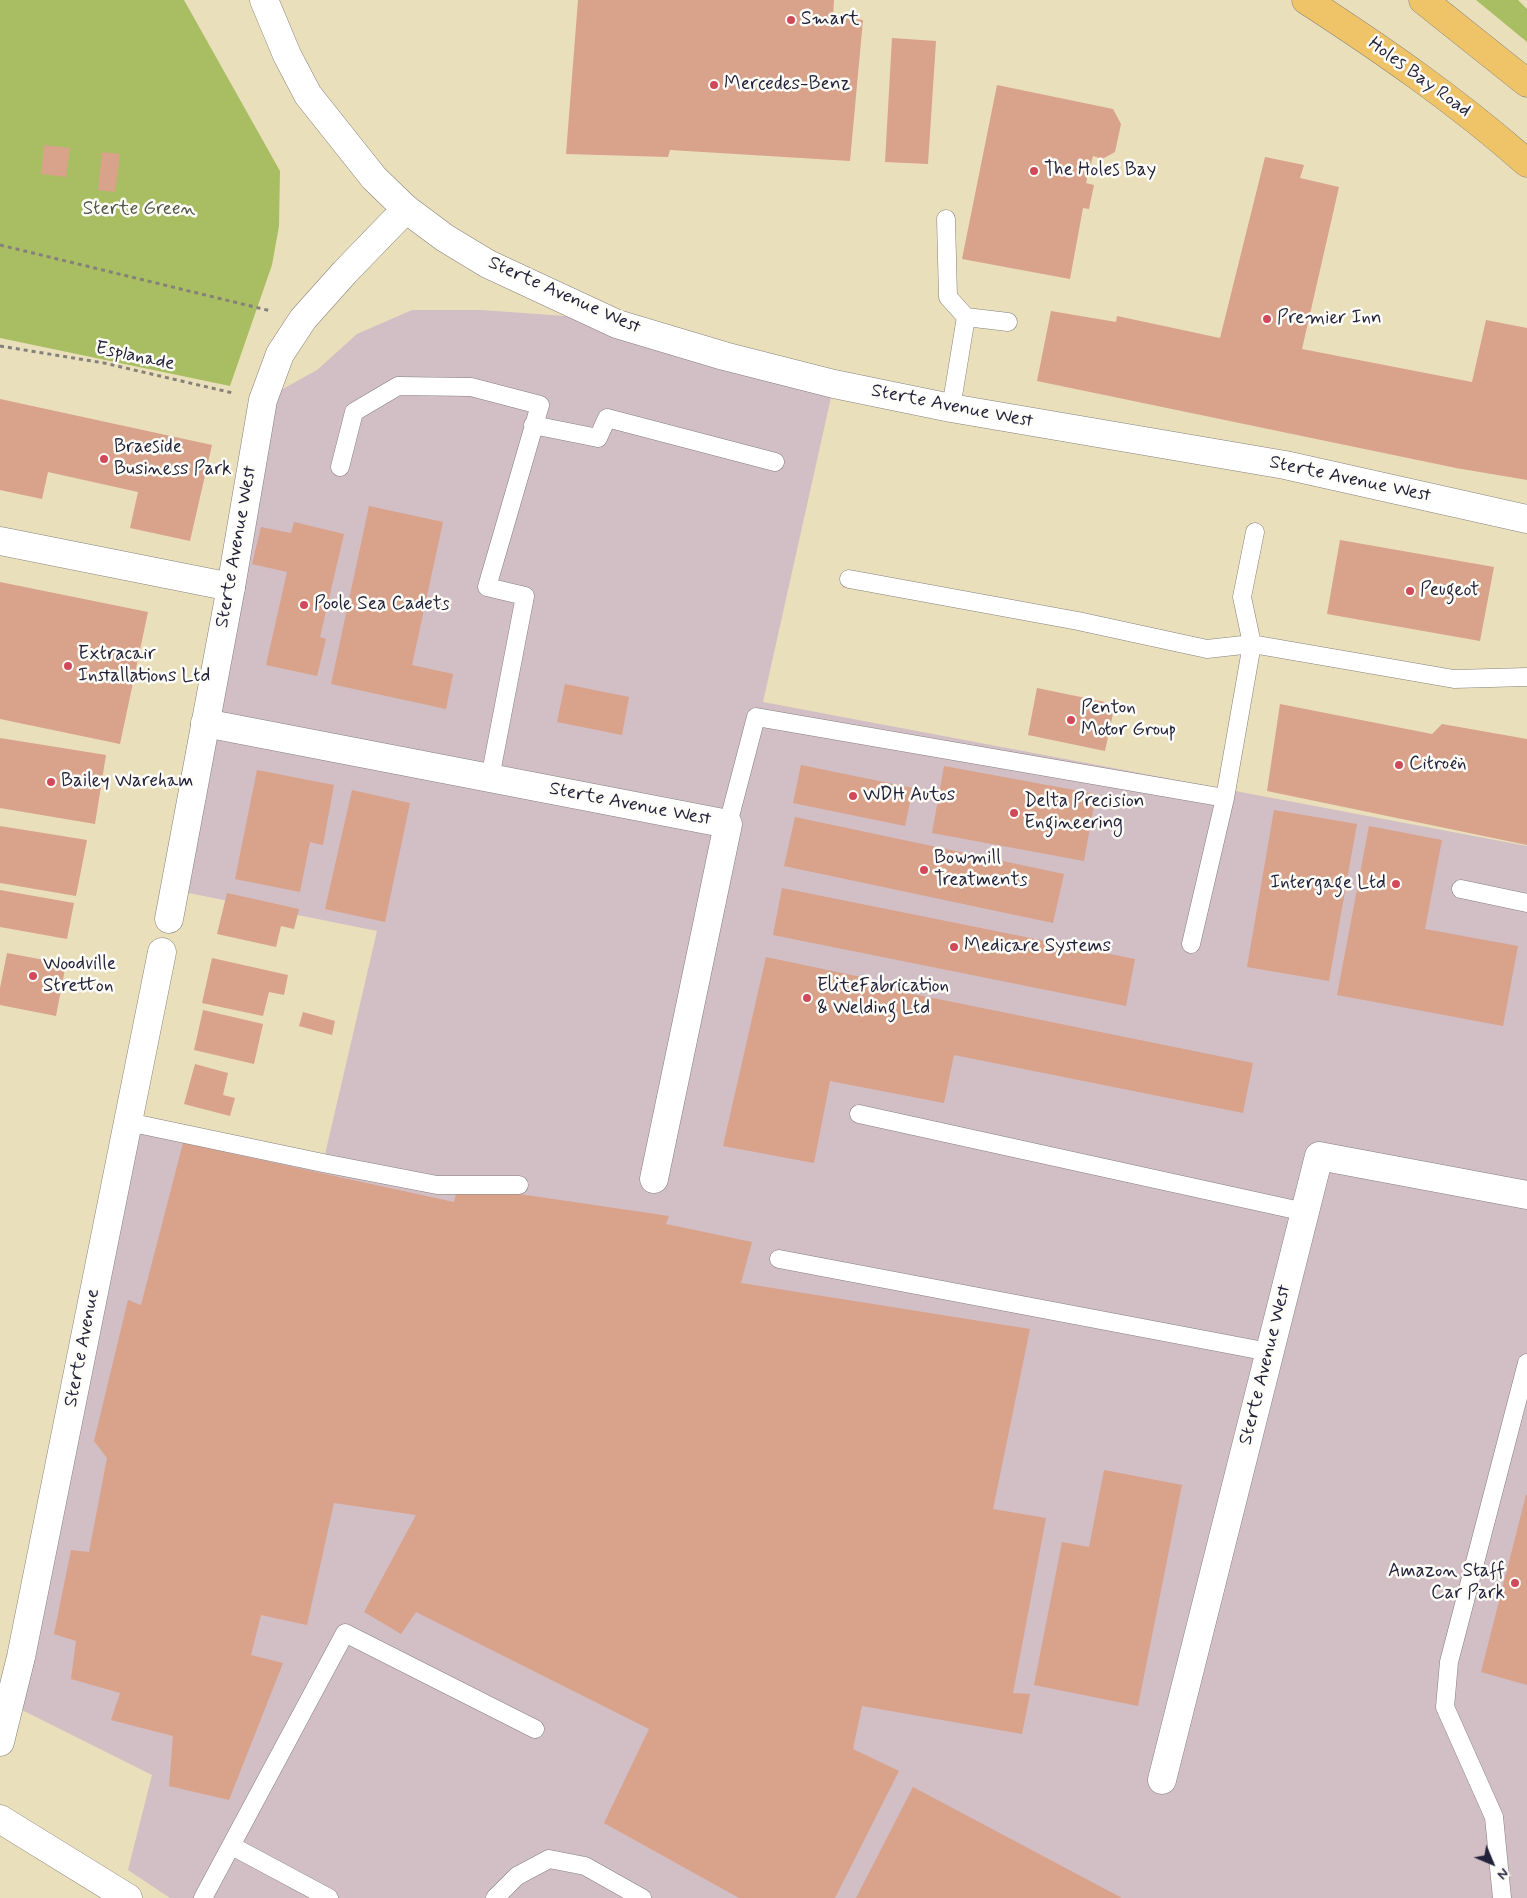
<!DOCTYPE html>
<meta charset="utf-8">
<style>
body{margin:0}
#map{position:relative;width:1527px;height:1898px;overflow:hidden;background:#eadfbb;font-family:Mynerve,sans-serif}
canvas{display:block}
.north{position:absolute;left:1467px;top:1838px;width:50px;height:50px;-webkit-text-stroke:4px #fdfcf7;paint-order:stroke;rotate:135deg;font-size:14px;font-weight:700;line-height:20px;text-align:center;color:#22223b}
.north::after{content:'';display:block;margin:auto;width:18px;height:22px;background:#22223b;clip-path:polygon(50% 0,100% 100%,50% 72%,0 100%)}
</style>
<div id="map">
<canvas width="1527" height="1898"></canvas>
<div class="north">N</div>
</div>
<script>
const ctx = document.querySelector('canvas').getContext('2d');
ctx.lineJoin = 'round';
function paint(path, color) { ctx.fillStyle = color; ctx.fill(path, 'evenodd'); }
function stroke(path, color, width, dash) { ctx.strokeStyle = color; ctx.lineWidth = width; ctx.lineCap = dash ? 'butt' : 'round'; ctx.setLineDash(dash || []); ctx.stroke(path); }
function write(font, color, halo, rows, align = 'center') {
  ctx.font = font + ' Mynerve,sans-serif'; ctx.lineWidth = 5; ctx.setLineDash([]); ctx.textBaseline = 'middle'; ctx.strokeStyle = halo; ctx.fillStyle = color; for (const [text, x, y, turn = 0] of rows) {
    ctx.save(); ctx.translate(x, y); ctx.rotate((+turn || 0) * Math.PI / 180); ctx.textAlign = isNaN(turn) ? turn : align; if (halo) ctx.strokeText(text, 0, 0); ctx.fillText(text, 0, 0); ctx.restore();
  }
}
paint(new Path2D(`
 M 412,310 L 481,310 L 607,319 L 834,384 L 763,702 L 1527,846 L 1527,1898 L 170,1898 L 128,1870 L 152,1775 L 10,1704 L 128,1122 L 323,1163 L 377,931 L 174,890 L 263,400 L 317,370 L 357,334 Z`), '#d2bec5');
paint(new Path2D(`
 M 0,0 L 184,0 L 280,171 L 279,226 L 272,265 L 230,386 L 0,338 Z
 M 1476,0 L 1518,0 L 1527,9 L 1527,42 Z`), '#a9be62');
paint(new Path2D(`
 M 578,0 L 834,0 L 833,16 L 863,20 L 850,161 L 670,150 L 668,157 L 566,154 Z
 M 892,38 L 936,41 L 928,164 L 885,162 Z
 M 997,85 L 1113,109 L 1121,124 L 1115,152 L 1102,159 L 1093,156 L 1086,183 L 1094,185 L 1089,209 L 1083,208 L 1070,279 L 962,259 Z
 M 44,145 L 70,148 L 66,177 L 41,174 Z
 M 102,152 L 120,154 L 115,192 L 98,190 Z
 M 1265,157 L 1304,165 L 1300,178 L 1339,187 L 1302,349 L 1472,382 L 1486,320 L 1527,328 L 1527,480 L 1456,468 L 1037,381 L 1051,311 L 1116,322 L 1117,316 L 1220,338 Z
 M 0,399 L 212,445 L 190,541 L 130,528 L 138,492 L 48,472 L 42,499 L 0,490 Z
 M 369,506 L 443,522 L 412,665 L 453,674 L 446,709 L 331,684 Z
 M 294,522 L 344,534 L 320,637 L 326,639 L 317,676 L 266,665 L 287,572 L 252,564 L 261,527 L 291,533 Z
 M 1340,540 L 1494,567 L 1480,641 L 1327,614 Z
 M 0,582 L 148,612 L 120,744 L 0,719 Z
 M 565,684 L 629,697 L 622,735 L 557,722 Z
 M 1037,688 L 1115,704 L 1105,751 L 1028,735 Z
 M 1280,704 L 1432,734 L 1442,724 L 1527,739 L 1527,845 L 1267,791 Z
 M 0,738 L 106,755 L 95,824 L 0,808 Z
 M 801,765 L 913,788 L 905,826 L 793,803 Z
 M 944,766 L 1096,794 L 1084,861 L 932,833 Z
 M 257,770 L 334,785 L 323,845 L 310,842 L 300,892 L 235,879 Z
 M 352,790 L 410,803 L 385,922 L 325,909 Z
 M 1274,810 L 1357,824 L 1329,981 L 1247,967 Z
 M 795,817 L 1064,874 L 1053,923 L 784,866 Z
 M 0,826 L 87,840 L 76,896 L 0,883 Z
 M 1369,826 L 1442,840 L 1425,929 L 1518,946 L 1503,1026 L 1337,995 Z
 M 782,888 L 1135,959 L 1126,1006 L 773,935 Z
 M 0,890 L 74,903 L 67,939 L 0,927 Z
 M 227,893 L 299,909 L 294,929 L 281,926 L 276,947 L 217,934 Z
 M 7,953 L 66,964 L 56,1016 L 0,1005 L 0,988 Z
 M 766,957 L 861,977 L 859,983 L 1253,1063 L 1243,1113 L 954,1055 L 944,1103 L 830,1081 L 814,1163 L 723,1146 Z
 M 212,958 L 288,975 L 284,995 L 269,992 L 263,1016 L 202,1003 Z
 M 203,1010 L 263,1024 L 254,1064 L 194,1050 Z
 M 303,1012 L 335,1021 L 332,1035 L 299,1026 Z
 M 195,1064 L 228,1073 L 223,1095 L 235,1098 L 230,1116 L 184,1104 Z
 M 183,1143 L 454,1202 L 458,1185 L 669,1216 L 666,1224 L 752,1242 L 741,1283 L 1030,1329 L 993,1509 L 1046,1518 L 1013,1693 L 1030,1694 L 1022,1734 L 862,1706 L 853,1749 L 899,1771 L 835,1898 L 739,1898 L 604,1823 L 649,1729 L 416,1612 L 401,1634 L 364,1612 L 416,1515 L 334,1503 L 307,1625 L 261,1615 L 251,1655 L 283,1663 L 229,1800 L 169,1786 L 173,1736 L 111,1720 L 120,1693 L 71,1679 L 76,1641 L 54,1634 L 71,1550 L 89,1552 L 107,1458 L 94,1441 L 128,1300 L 141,1305 Z
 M 1104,1470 L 1182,1485 L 1138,1706 L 1034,1685 L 1062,1542 L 1089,1547 Z
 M 1526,1495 L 1527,1495 L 1527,1685 L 1481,1672 Z
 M 913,1787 L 1122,1898 L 856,1898 Z`), '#d9a28b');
const service = new Path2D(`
 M 946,219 L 948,297 L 966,317 L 951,408
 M 966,317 L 1008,322
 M 533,425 L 598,438 L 607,418 L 775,462
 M 340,467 L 354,412 L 398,386 L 471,387 L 540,405 L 487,587 L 525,596 L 490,778
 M 849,579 L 1078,621 L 1207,649 L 1252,644 L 1454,679 L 1527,677
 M 728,824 L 756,717 L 1225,798 L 1252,644 L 1242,597 L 1255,532
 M 1461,889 L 1527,903
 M 1191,944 L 1225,798
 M 859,1114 L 1305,1212
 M 128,1122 L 323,1163 L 437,1185 L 519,1185
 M 779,1259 L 1269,1352
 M 232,1846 L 329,1898
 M 203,1898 L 345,1633 L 535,1729
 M 495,1898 L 517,1876 L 549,1859 L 585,1866 L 642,1898
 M 1502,1898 L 1494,1817 L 1445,1707 L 1449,1662 L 1527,1363`);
const minor = new Path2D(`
 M 406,209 L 445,238 L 488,264 L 617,324 L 724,356 L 834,384 L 951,408 L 1285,465 L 1527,519
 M 0,541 L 231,587
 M 205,723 L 728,824 L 654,1179
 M 1162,1780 L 1319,1156 L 1527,1195`);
const tertiary = new Path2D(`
 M 169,919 L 231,587 L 263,400 L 280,354 L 303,319 L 345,272 L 406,209 L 374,178 L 308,95 L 287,55 L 264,0
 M 0,1742 L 21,1657 L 162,952
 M 0,1819 L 128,1898`);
const trunk = new Path2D(`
 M 1306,0 C 1383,50 1458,102 1527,163
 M 1423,0 L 1527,83`);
stroke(service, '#86807b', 19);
stroke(minor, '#86807b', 29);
stroke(tertiary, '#86807b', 29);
stroke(trunk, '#86807b', 29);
stroke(new Path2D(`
 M 0,245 L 271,311
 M 0,346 L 104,363 L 233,393`), '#86807b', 3, [4, 4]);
stroke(service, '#fff', 18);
stroke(minor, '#fff', 28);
stroke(tertiary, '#fff', 28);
stroke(trunk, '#efc469', 28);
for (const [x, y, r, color] of [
 [791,20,5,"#d1495b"],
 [714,85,5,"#d1495b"],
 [1034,171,5,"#d1495b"],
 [1267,319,5,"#d1495b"],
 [104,459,5,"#d1495b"],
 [1410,591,5,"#d1495b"],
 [304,605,5,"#d1495b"],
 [68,666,5,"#d1495b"],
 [1071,720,5,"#d1495b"],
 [1399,765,5,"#d1495b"],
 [51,782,5,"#d1495b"],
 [853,796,5,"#d1495b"],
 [1014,813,5,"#d1495b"],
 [924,870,5,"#d1495b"],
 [1396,884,5,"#d1495b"],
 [954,947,5,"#d1495b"],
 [33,976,5,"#d1495b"],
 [807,998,5,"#d1495b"],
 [1515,1583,5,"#d1495b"]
]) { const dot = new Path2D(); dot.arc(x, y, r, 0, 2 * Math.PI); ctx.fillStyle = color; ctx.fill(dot); stroke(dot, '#fdfcf7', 2); }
write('19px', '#22223b', '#fdfcf7', [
 ["Smart",801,20],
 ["Mercedes-Benz",724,85],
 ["The Holes Bay",1044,171],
 ["Premier Inn",1277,319],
 ["Braeside",114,448],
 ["Business Park",114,470],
 ["Peugeot",1420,591],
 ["Poole Sea Cadets",314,605],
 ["Extracair",78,655],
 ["Installations Ltd",78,677],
 ["Penton",1081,709],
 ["Motor Group",1081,731],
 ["Citroën",1409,765],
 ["Bailey Wareham",61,782],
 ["WDH Autos",863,796],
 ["Delta Precision",1024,802],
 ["Engineering",1024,824],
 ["Bowmill",934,859],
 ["Treatments",934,881],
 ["Intergage Ltd",1386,884,"right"],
 ["Medicare Systems",964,947],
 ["Woodville",43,965],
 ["Stretton",43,987],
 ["EliteFabrication",817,987],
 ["& Welding Ltd",817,1009],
 ["Amazon Staff",1505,1572,"right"],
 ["Car Park",1505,1594,"right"]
], 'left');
write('19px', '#22223b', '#fdfcf7', [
 ["Holes Bay Road",1419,78,36],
 ["Sterte Avenue West",564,296,24],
 ["Esplanade",135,357,12],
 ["Sterte Avenue West",952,407,11],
 ["Sterte Avenue West",1350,480,12],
 ["Sterte Avenue West",237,547,-80],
 ["Sterte Avenue West",630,805,11],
 ["Sterte Avenue",83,1348,-79],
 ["Sterte Avenue West",1266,1365,-76]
]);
write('19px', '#515949', '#fdfcf7', [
 ["Sterte Green",139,210]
]);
</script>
